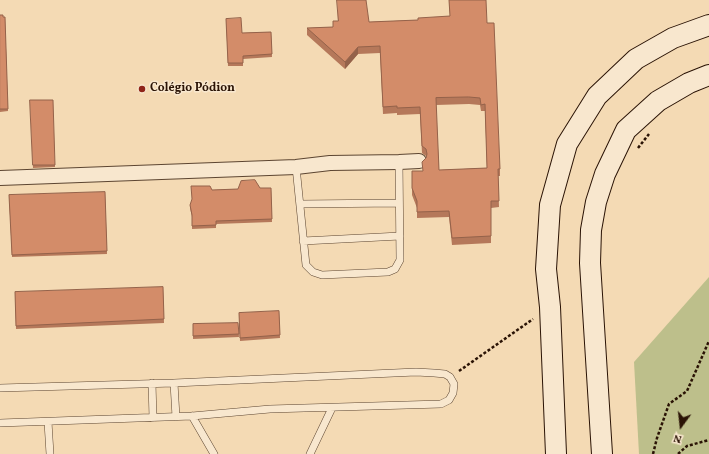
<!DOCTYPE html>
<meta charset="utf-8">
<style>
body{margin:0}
#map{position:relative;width:709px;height:454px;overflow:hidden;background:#f4dab4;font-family:Vollkorn,serif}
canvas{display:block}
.north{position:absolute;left:661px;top:406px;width:40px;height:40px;-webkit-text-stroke:3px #f8e7ce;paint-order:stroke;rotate:195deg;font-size:11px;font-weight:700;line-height:16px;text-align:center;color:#2a1305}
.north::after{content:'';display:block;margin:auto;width:14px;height:18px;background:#2a1305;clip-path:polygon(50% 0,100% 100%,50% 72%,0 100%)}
</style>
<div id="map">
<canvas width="709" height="454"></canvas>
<div class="north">N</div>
</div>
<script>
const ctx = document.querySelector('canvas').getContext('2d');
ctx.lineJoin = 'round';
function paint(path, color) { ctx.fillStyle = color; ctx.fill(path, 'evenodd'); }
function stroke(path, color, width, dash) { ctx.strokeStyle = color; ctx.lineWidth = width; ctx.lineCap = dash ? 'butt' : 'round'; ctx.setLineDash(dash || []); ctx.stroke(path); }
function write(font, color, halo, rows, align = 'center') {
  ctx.font = font + ' Vollkorn,serif'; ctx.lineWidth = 3; ctx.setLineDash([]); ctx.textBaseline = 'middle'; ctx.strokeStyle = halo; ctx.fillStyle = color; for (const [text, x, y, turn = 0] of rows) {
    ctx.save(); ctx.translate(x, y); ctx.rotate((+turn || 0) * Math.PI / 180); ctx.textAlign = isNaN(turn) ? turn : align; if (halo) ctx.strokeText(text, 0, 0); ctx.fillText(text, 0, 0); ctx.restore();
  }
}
paint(new Path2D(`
 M 709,277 L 709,454 L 639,454 L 634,362 Z`), '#bdbf8b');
const lane = new Path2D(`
 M 296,167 L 306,265 L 313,272 L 322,275 L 388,272 L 395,269 L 400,260 L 399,162
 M 300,204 L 399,203
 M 303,241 L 400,236
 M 152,383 L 153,418
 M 174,383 L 176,417
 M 0,388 L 174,383 L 416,372 L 434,373 L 445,374 L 450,377 L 454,384 L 453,393 L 449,400 L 441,404 L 270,409 L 192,416 L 0,423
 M 192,416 L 214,454
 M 48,422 L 50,454
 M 310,454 L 332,408`);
const street = new Path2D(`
 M 0,178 L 296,167 L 330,163 L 399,162 L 419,161`);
const secondary = new Path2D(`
 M 556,454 L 550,307 L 546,269 L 550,205 L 567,144 L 597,96 L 636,59 L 673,38 L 709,25
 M 602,454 L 590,263 L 591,230 L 596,202 L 605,174 L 626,130 L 658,101 L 689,83 L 709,75`);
stroke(lane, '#5c4531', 8);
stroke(street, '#5c4531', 16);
stroke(secondary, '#2a1305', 22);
stroke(new Path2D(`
 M 638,148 L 649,134
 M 459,371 L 533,319
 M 653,454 L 657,438 L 669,404 L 687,391 L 709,341
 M 678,454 L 687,446 L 709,440`), '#2a1305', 2.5, [3, 2]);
stroke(lane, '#f8e7ce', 7);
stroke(street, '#f8e7ce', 14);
stroke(secondary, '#f8e7ce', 20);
paint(new Path2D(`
 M 449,0 L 487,23 L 500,169 L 500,176 L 498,176 L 499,207 L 491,208 L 491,243 L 452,245 L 449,217 L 417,218 L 417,208 L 412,195 L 412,171 L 423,171 L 426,158 L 426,156 L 422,153 L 420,114 L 397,115 L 397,113 L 383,114 L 380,53 L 358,54 L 345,69 L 307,35 L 307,28 L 333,27 L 333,21 L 369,22 L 418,20 L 450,16 ZM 469,104 L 480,105 L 481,111 L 485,111 L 487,168 L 439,170 L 436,105 Z
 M 0,15 L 3,17 L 5,17 L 8,111 L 0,112 Z
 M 226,19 L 242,33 L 271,32 L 272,57 L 243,59 L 243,66 L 228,66 Z
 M 30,100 L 55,165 L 55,167 L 33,168 Z
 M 271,188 L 272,222 L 216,224 L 216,228 L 192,229 L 192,217 L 190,208 L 190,205 L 192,200 L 212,190 Z
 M 105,192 L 107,254 L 12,257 L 9,195 Z
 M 163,287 L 164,323 L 16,329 L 15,292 Z
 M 279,311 L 280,338 L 240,341 L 239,313 Z
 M 238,323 L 239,337 L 193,339 L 193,324 Z`), '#b5785a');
paint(new Path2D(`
 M 358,47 L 358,54 L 345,69 L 345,62 Z`), '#94624a');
const building = new Path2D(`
 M 337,0 L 366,0 L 369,22 L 418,20 L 418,18 L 450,16 L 449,0 L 486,0 L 487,23 L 494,23 L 500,169 L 498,169 L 499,201 L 491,201 L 491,236 L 452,238 L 449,211 L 417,212 L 417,201 L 412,188 L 412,171 L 423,171 L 422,162 L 426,158 L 427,154 L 426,149 L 422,146 L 420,107 L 397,108 L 397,106 L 383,107 L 380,46 L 358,47 L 345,62 L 307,28 L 333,27 L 333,21 L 338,21 ZM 469,97 L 480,98 L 481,105 L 485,104 L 487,168 L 439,170 L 436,98 Z
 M 0,15 L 3,15 L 3,17 L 5,17 L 8,109 L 0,109 Z
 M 241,18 L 242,33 L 271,32 L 272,54 L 243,56 L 243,63 L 228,63 L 226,19 Z
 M 30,100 L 53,100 L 55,165 L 33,165 Z
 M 255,180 L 260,188 L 271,188 L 272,219 L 216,221 L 216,225 L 192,226 L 192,215 L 190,205 L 192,199 L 191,186 L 210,186 L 212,190 L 238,189 L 241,181 Z
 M 105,192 L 107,251 L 12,255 L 9,195 Z
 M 163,287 L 164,319 L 16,326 L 15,292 Z
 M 279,311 L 280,335 L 240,338 L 239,313 Z
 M 238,323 L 239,334 L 193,336 L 193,324 Z`);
paint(building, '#d38c69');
stroke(building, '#94624a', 1);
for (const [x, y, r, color] of [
 [142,89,4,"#8f2418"]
]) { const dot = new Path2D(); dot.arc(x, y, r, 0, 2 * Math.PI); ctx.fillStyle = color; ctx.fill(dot); stroke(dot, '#f8e7ce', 1.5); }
write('bold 12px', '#2a1305', '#f8e7ce', [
 ["Colégio Pódion",150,89]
], 'left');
</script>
